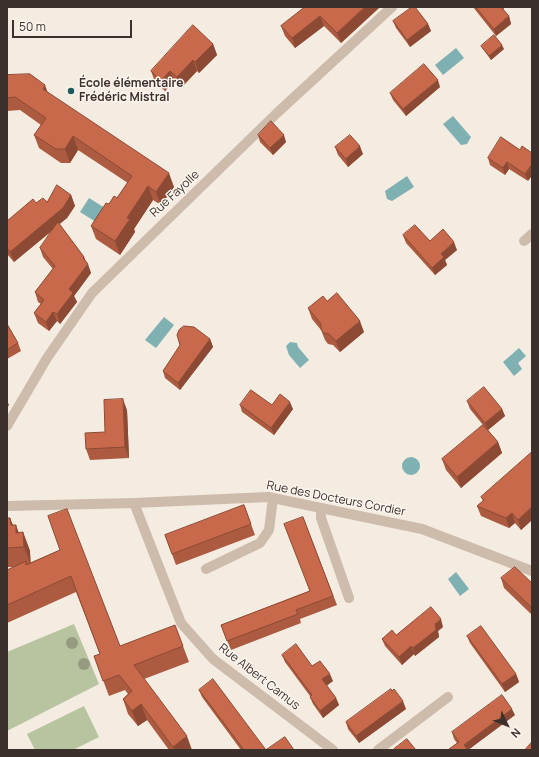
<!DOCTYPE html>
<meta charset="utf-8">
<style>
body{margin:0}
#map{position:relative;width:539px;height:757px;overflow:hidden;background:#f4ebe1;font-family:Manrope,sans-serif}
canvas{display:block}
.frame{position:absolute;inset:0;border:8px solid #3b302b;pointer-events:none}
.north{position:absolute;left:487px;top:705px;width:40px;height:40px;-webkit-text-stroke:3px #fbf5ee;paint-order:stroke;rotate:133deg;font-size:11px;font-weight:700;line-height:16px;text-align:center;color:#3b302b}
.north::after{content:'';display:block;margin:auto;width:14px;height:18px;background:#3b302b;clip-path:polygon(50% 0,100% 100%,50% 72%,0 100%)}
.scale{position:absolute;left:12px;top:20px;width:120px;height:18px;box-sizing:border-box;border:2px solid #3b302b;border-top:0;padding-left:5px;font-size:12px;line-height:14px;white-space:nowrap;color:#3b302b;-webkit-text-stroke:3px #fbf5ee;paint-order:stroke}
</style>
<div id="map">
<canvas width="539" height="757"></canvas>
<div class="frame"></div>
<div class="north">N</div>
<div class="scale">50 m</div>
</div>
<script>
const ctx = document.querySelector('canvas').getContext('2d');
ctx.lineJoin = 'round';
function paint(path, color) { ctx.fillStyle = color; ctx.fill(path, 'evenodd'); }
function stroke(path, color, width, dash) { ctx.strokeStyle = color; ctx.lineWidth = width; ctx.lineCap = dash ? 'butt' : 'round'; ctx.setLineDash(dash || []); ctx.stroke(path); }
function write(font, color, halo, rows, align = 'center') {
  ctx.font = font + ' Manrope,sans-serif'; ctx.lineWidth = 3; ctx.setLineDash([]); ctx.textBaseline = 'middle'; ctx.strokeStyle = halo; ctx.fillStyle = color; for (const [text, x, y, turn = 0] of rows) {
    ctx.save(); ctx.translate(x, y); ctx.rotate((+turn || 0) * Math.PI / 180); ctx.textAlign = isNaN(turn) ? turn : align; if (halo) ctx.strokeText(text, 0, 0); ctx.fillText(text, 0, 0); ctx.restore();
  }
}
paint(new Path2D(`
 M 74,624 L 99,684 L 7,731 L 7,652 Z
 M 84,706 L 99,737 L 73,750 L 35,750 L 27,734 Z`), '#b8c4a0');
paint(new Path2D(`
 M 456,48 L 464,58 L 443,75 L 435,65 Z
 M 453,116 L 471,137 L 467,144 L 461,145 L 443,124 Z
 M 407,176 L 414,187 L 392,201 L 387,199 L 385,191 Z
 M 89,198 L 113,213 L 104,227 L 80,212 Z
 M 164,317 L 174,325 L 156,348 L 145,340 Z
 M 290,342 L 297,343 L 298,347 L 309,360 L 300,368 L 289,355 L 286,346 Z
 M 519,348 L 526,356 L 518,363 L 522,369 L 514,376 L 503,362 Z
 M402 466a9 9 0 1 1 18 0a9 9 0 1 1-18 0Z
 M 456,572 L 469,589 L 460,596 L 448,579 Z`), '#7fb0b2');
stroke(new Path2D(`
 M 524,241 L 532,234
 M 321,508 L 321,518 L 349,598
 M 206,569 L 260,543 L 269,530 L 273,498`), '#cdbbac', 10);
stroke(new Path2D(`
 M 7,426 L 47,358 L 92,293 L 277,113 L 392,7
 M 134,503 L 181,623 L 213,659 L 333,750
 M 7,506 L 134,503 L 268,497 L 422,529 L 532,571
 M 378,750 L 448,697`), '#cdbbac', 10);
ctx.fillStyle = '#969b7f';
for (const [x, y] of [
 [72,643],
 [84,664]
]) { ctx.beginPath(); ctx.arc(x, y, 6, 0, 2 * Math.PI); ctx.fill(); }
paint(new Path2D(`
 M 305,7 L 380,7 L 341,43 L 324,26 L 295,48 L 285,36 L 281,26 Z
 M 473,7 L 503,7 L 504,9 L 503,10 L 509,16 L 511,24 L 496,36 Z
 M 393,21 L 428,24 L 431,31 L 410,47 L 396,28 Z
 M 213,44 L 217,55 L 199,73 L 197,71 L 181,88 L 174,81 L 165,91 L 155,82 L 151,71 Z
 M 481,46 L 504,49 L 491,60 L 483,49 Z
 M 7,75 L 48,93 L 174,187 L 161,205 L 153,200 L 134,229 L 135,232 L 120,255 L 96,239 L 91,226 L 109,204 L 117,198 L 128,183 L 78,150 L 70,163 L 61,163 L 39,148 L 34,135 L 41,125 L 20,110 L 7,111 Z
 M 440,87 L 406,116 L 393,100 L 390,93 Z
 M 258,135 L 286,142 L 273,155 L 260,142 Z
 M 335,147 L 363,154 L 348,167 L 338,155 Z
 M 520,150 L 528,181 L 509,169 L 505,175 L 490,165 L 488,158 Z
 M 71,195 L 75,206 L 67,218 L 59,224 L 84,257 L 91,273 L 74,296 L 77,302 L 60,324 L 57,321 L 49,331 L 38,323 L 34,313 L 41,304 L 38,302 L 35,292 L 53,269 L 43,257 L 40,248 L 53,230 L 14,262 L 7,254 L 7,221 L 36,203 L 47,202 Z
 M 403,235 L 430,241 L 457,250 L 445,260 L 447,265 L 435,275 L 406,243 Z
 M 327,301 L 364,332 L 340,352 L 333,345 L 328,344 L 325,340 L 321,330 L 312,319 L 308,308 Z
 M 7,324 L 18,343 L 21,351 L 7,359 Z
 M 210,339 L 213,347 L 180,390 L 165,378 L 163,371 Z
 M 467,401 L 502,409 L 505,416 L 488,430 L 498,442 L 502,453 L 461,488 L 446,470 L 442,459 L 483,425 L 470,409 Z
 M 240,405 L 272,405 L 293,409 L 274,435 L 242,412 Z
 M 127,410 L 129,458 L 90,460 L 86,449 L 105,432 Z
 M 532,452 L 532,520 L 521,530 L 515,523 L 509,528 L 481,516 L 477,506 L 483,501 L 481,497 Z
 M 244,505 L 255,535 L 176,565 L 165,535 Z
 M 303,517 L 337,605 L 300,619 L 301,623 L 231,650 L 221,625 L 309,591 Z
 M 7,518 L 10,518 L 13,525 L 19,533 L 23,532 L 30,551 L 30,563 L 60,550 L 120,646 L 183,646 L 189,662 L 144,679 L 192,750 L 169,750 L 147,720 L 138,726 L 128,714 L 123,699 L 128,694 L 125,690 L 109,696 L 94,656 L 100,654 L 76,592 L 7,623 L 7,570 L 14,567 L 7,567 Z
 M 501,578 L 532,583 L 532,615 L 504,588 Z
 M 443,627 L 438,631 L 439,637 L 415,656 L 414,654 L 402,665 L 385,646 L 382,639 Z
 M 467,636 L 516,674 L 519,682 L 505,692 L 470,643 Z
 M 282,655 L 312,666 L 333,681 L 326,685 L 336,698 L 339,705 L 323,718 L 313,704 L 310,697 L 310,696 L 285,662 Z
 M 199,690 L 266,750 L 241,750 L 202,697 Z
 M 406,709 L 359,743 L 348,729 L 346,722 Z
 M 515,715 L 468,750 L 449,750 L 449,749 L 457,743 L 454,739 L 452,732 Z`), '#ac5a40');
paint(new Path2D(`
 M 365,7 L 380,7 L 341,43 L 337,33 Z
 M 320,16 L 324,26 L 295,48 L 292,38 Z
 M 509,16 L 511,24 L 496,36 L 494,29 Z
 M 428,24 L 431,31 L 410,47 L 407,40 Z
 M 213,44 L 217,55 L 199,73 L 195,62 Z
 M 502,45 L 504,49 L 491,60 L 489,56 Z
 M 193,60 L 197,71 L 181,88 L 177,77 Z
 M 170,71 L 174,81 L 165,91 L 161,81 Z
 M 438,80 L 440,87 L 406,116 L 403,109 Z
 M 45,85 L 50,99 L 43,89 Z
 M 284,135 L 286,142 L 273,155 L 270,148 Z
 M 73,136 L 78,150 L 70,163 L 65,149 Z
 M 360,146 L 363,154 L 348,167 L 346,159 Z
 M 507,162 L 509,169 L 505,175 L 503,168 Z
 M 532,164 L 532,176 L 528,181 L 525,174 Z
 M 169,173 L 174,187 L 161,205 L 156,192 Z
 M 148,186 L 153,200 L 134,229 L 135,232 L 120,255 L 115,241 L 127,218 Z
 M 71,195 L 75,206 L 67,218 L 14,262 L 10,252 Z
 M 454,242 L 457,250 L 445,260 L 447,265 L 435,275 L 432,268 L 441,254 Z
 M 84,257 L 87,265 L 88,264 L 91,273 L 74,296 L 77,302 L 60,324 L 57,314 L 83,258 Z
 M 53,312 L 57,321 L 49,331 L 46,322 Z
 M 360,321 L 364,332 L 340,352 L 336,341 Z
 M 210,339 L 213,347 L 180,390 L 178,383 Z
 M 123,399 L 127,410 L 129,458 L 125,447 Z
 M 7,401 L 9,405 L 7,408 Z
 M 290,402 L 293,409 L 274,435 L 271,428 Z
 M 502,409 L 505,416 L 488,430 L 485,423 Z
 M 498,442 L 502,453 L 461,488 L 457,477 Z
 M 532,507 L 532,520 L 521,530 L 518,520 Z
 M 512,513 L 515,523 L 509,528 L 506,518 Z
 M 10,518 L 17,537 L 11,525 Z
 M 16,525 L 23,544 L 16,533 Z
 M 23,532 L 30,551 L 31,565 L 24,547 Z
 M 441,619 L 443,627 L 438,631 L 439,637 L 415,656 L 413,648 L 435,624 Z
 M 411,646 L 414,654 L 402,665 L 399,657 Z
 M 330,674 L 333,681 L 325,687 L 322,679 Z
 M 516,674 L 519,682 L 505,692 L 502,684 Z
 M 336,698 L 339,705 L 323,718 L 320,711 Z
 M 403,701 L 406,709 L 359,743 L 356,736 Z
 M 141,704 L 147,720 L 138,726 L 132,711 Z
 M 512,709 L 515,715 L 468,750 L 464,745 Z
 M 187,736 L 192,750 L 174,750 L 173,747 Z`), '#8c4a34');
const building = new Path2D(`
 M 305,7 L 365,7 L 337,33 L 320,16 L 292,38 L 281,26 Z
 M 412,7 L 415,7 L 428,24 L 407,40 L 393,21 Z
 M 476,7 L 501,7 L 509,16 L 494,29 Z
 M 193,25 L 213,44 L 195,62 L 193,60 L 177,77 L 170,71 L 161,81 L 151,71 Z
 M 494,35 L 502,45 L 489,56 L 481,46 Z
 M 424,64 L 438,80 L 403,109 L 390,93 Z
 M 30,74 L 45,85 L 43,89 L 169,173 L 156,192 L 148,186 L 127,218 L 130,219 L 115,241 L 91,226 L 106,203 L 109,204 L 114,196 L 117,198 L 132,176 L 73,136 L 65,149 L 56,149 L 34,135 L 46,118 L 15,97 L 7,98 L 7,75 Z
 M 271,121 L 284,135 L 270,148 L 258,135 Z
 M 350,135 L 360,146 L 346,159 L 335,147 Z
 M 501,137 L 520,150 L 522,146 L 532,153 L 532,164 L 525,174 L 507,162 L 503,168 L 488,158 Z
 M 57,185 L 71,195 L 63,208 L 10,252 L 7,248 L 7,221 L 33,199 L 36,203 L 43,198 L 47,202 Z
 M 58,222 L 84,257 L 83,258 L 88,264 L 69,289 L 73,293 L 57,314 L 53,312 L 46,322 L 34,313 L 44,300 L 35,292 L 55,266 L 40,248 Z
 M 415,225 L 430,241 L 443,229 L 454,242 L 441,254 L 444,257 L 432,268 L 403,235 Z
 M 337,293 L 360,321 L 336,341 L 329,334 L 324,333 L 321,329 L 321,324 L 308,308 L 323,296 L 327,301 Z
 M 7,324 L 18,343 L 7,350 Z
 M 184,326 L 194,327 L 210,339 L 178,383 L 163,371 L 180,345 L 177,335 L 179,330 Z
 M 484,387 L 502,409 L 485,423 L 467,401 Z
 M 251,390 L 272,405 L 280,394 L 290,402 L 271,428 L 240,405 Z
 M 123,399 L 125,447 L 86,449 L 85,433 L 105,432 L 104,400 Z
 M 483,425 L 498,442 L 457,477 L 442,459 Z
 M 532,452 L 532,507 L 518,520 L 512,513 L 506,518 L 477,506 L 484,500 L 481,497 Z
 M 244,505 L 251,524 L 172,554 L 165,535 Z
 M 67,509 L 120,646 L 175,625 L 183,646 L 134,665 L 187,736 L 173,747 L 141,704 L 132,711 L 123,699 L 132,691 L 119,675 L 103,681 L 94,656 L 100,654 L 71,576 L 7,605 L 7,570 L 26,561 L 26,565 L 60,550 L 48,516 Z
 M 303,517 L 333,596 L 296,610 L 298,614 L 227,641 L 221,625 L 310,591 L 284,524 Z
 M 7,518 L 10,518 L 11,525 L 16,525 L 16,533 L 23,532 L 24,547 L 7,548 Z
 M 515,567 L 532,583 L 532,608 L 501,578 Z
 M 431,607 L 441,619 L 435,624 L 436,630 L 413,648 L 411,646 L 399,657 L 382,639 L 392,630 L 396,635 Z
 M 481,626 L 516,674 L 502,684 L 467,636 Z
 M 296,644 L 312,666 L 320,661 L 330,674 L 322,679 L 336,698 L 320,711 L 310,697 L 312,695 L 282,655 Z
 M 213,679 L 266,750 L 244,750 L 199,690 Z
 M 391,689 L 392,691 L 394,689 L 403,701 L 356,736 L 346,722 Z
 M 502,695 L 512,709 L 464,745 L 468,750 L 450,750 L 449,749 L 459,742 L 452,732 Z
 M 285,737 L 294,750 L 266,750 Z
 M 407,739 L 416,750 L 394,750 L 394,749 Z
 M 532,742 L 532,750 L 525,750 Z`);
paint(building, '#c8694b');
stroke(building, '#8c4a34', 1);
for (const [x, y, r, color] of [
 [71,91,4,"#1f5a5e"]
]) { const dot = new Path2D(); dot.arc(x, y, r, 0, 2 * Math.PI); ctx.fillStyle = color; ctx.fill(dot); stroke(dot, '#fbf5ee', 1.5); }
write('bold 12px', '#3b302b', '#fbf5ee', [
 ["École élémentaire",79,84],
 ["Frédéric Mistral",79,98]
], 'left');
write('12px', '#3b302b', '#fbf5ee', [
 ["Rue Fayolle",175,194,-43],
 ["Rue des Docteurs Cordier",336,499,11],
 ["Rue Albert Camus",259,677,38]
]);
</script>
